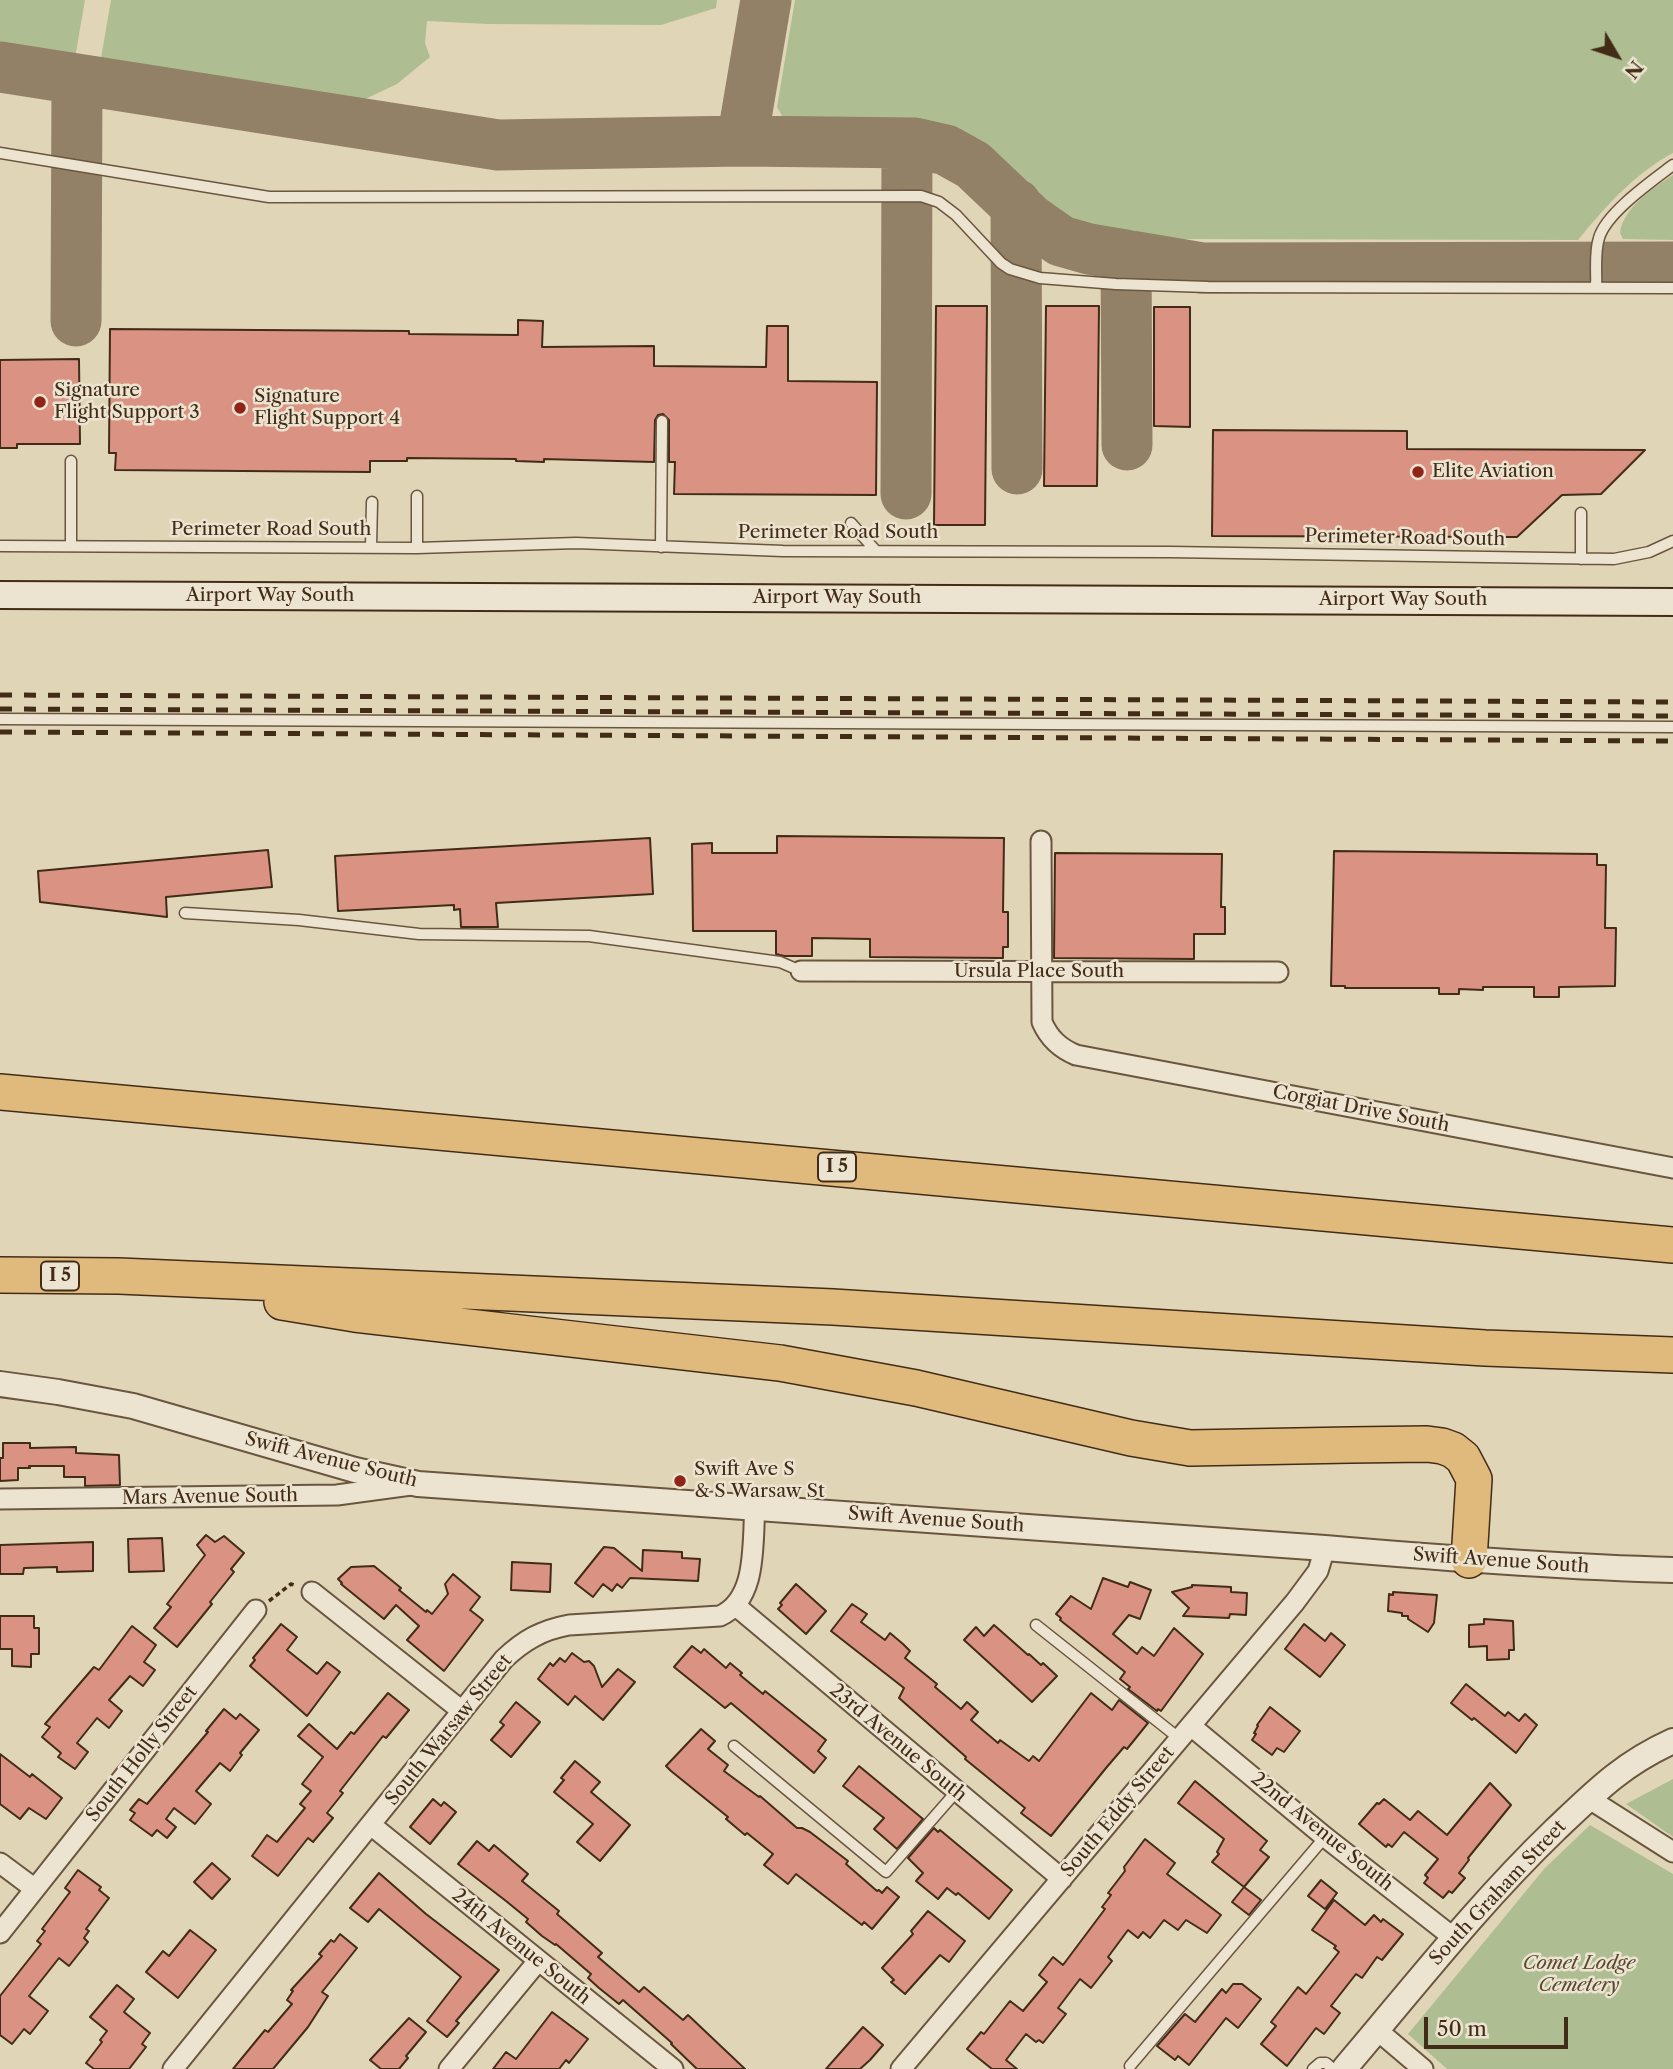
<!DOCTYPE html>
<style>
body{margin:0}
#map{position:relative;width:1673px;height:2069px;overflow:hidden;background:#e1d5b7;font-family:"Libre Caslon Text",serif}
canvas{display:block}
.north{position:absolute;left:1582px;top:21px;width:70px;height:70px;-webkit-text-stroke:5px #ece4d0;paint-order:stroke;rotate:129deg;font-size:19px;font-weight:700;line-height:28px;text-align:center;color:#432c17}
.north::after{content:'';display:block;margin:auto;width:24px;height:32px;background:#432c17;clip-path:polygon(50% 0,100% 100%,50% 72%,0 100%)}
.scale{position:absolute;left:1424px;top:2017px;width:144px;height:32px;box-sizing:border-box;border:4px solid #432c17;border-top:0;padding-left:9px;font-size:21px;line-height:24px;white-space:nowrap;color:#432c17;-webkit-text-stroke:5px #ece4d0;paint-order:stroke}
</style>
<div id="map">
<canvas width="1673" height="2069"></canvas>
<div class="north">N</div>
<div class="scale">50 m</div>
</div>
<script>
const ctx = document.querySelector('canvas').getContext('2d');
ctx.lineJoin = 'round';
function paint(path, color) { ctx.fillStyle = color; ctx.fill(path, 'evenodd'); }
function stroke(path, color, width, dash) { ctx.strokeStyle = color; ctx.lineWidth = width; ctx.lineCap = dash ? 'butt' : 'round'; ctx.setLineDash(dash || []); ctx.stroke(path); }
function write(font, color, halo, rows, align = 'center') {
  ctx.font = font + ' "Libre Caslon Text",serif'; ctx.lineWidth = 5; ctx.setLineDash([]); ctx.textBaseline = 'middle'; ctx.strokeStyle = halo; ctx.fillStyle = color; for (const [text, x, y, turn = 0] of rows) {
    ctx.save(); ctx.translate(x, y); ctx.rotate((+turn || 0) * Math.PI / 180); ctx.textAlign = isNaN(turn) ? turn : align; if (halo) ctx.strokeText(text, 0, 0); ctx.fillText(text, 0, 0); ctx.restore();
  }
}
paint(new Path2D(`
 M 0,0 L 85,0 L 75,58 L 0,46 Z
 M 111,0 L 717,0 L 716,8 L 661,25 L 488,24 L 427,21 L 425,43 L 430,57 L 397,84 L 361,101 L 100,64 Z
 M 795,0 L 1673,0 L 1673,153 C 1634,174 1606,206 1578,240 L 1160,239 L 1093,236 L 1058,228 L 951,135 L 905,126 L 797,130 L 786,123 L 777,107 Z
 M 1673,175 L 1673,240 L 1623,239 L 1620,233 C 1623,208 1653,188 1673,175 Z
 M 1673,1779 L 1673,1837 L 1626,1804 Z
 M 1590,1825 L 1673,1874 L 1673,2069 L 1447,2069 L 1408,2034 L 1545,1868 Z`), '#aebe92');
stroke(new Path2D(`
 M 0,67 L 498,145 L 742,141 L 915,143 L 946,150 L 973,165 L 1031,220 L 1061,241 L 1089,249 L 1202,268 L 1673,267
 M 742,141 L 766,0
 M 1016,204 L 1017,469
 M 1126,255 L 1127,445
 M 76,321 L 77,80
 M 906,494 L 907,143`), '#928067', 51);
const building = new Path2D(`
 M 936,306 L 987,306 L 985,525 L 934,525 Z
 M 1046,306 L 1099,306 L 1097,486 L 1044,486 Z
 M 1154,307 L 1190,307 L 1190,427 L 1154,426 Z
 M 518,320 L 543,321 L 542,347 L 654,346 L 654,366 L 766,367 L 767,326 L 788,326 L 788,381 L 877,382 L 876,495 L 674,494 L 675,462 L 669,462 L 669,420 L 663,414 L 658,415 L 655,420 L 654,462 L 544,459 L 544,462 L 516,461 L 516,459 L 407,458 L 407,461 L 370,461 L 370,472 L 115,470 L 116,453 L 109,453 L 110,329 L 409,331 L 409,334 L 518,335 Z
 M 79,359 L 80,444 L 17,444 L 17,448 L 0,448 L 0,360 Z
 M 1213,430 L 1407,431 L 1407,449 L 1645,450 L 1601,494 L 1562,495 L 1517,537 L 1212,536 Z
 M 777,836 L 1004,838 L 1003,912 L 1008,912 L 1008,947 L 1003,947 L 1003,958 L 870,957 L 870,939 L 812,938 L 812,956 L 784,956 L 776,954 L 776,931 L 693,931 L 692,844 L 712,843 L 712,853 L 777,853 Z
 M 650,838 L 653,894 L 496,903 L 498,927 L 461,927 L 460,909 L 454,910 L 454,905 L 338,911 L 335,856 Z
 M 268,850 L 272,887 L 166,897 L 167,917 L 40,902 L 38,871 Z
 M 1334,851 L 1597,854 L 1597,865 L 1606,865 L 1605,928 L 1616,928 L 1615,986 L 1559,987 L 1559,997 L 1534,997 L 1534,987 L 1483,987 L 1483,990 L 1459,989 L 1459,994 L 1439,994 L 1439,988 L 1345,988 L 1345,986 L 1331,986 Z
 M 1055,853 L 1222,854 L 1221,907 L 1225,907 L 1225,934 L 1194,934 L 1194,959 L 1054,958 Z
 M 3,1443 L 30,1443 L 30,1448 L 76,1447 L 76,1453 L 119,1455 L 120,1485 L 85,1486 L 85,1477 L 64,1477 L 64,1466 L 29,1466 L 30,1468 L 18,1468 L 18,1480 L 0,1481 L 0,1458 L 3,1458 Z
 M 206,1535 L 215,1542 L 224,1536 L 244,1553 L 231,1569 L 234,1572 L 210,1602 L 212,1604 L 177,1647 L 154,1628 L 171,1607 L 167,1604 L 205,1555 L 197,1545 Z
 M 162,1538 L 164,1571 L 129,1572 L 128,1539 Z
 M 93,1542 L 93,1571 L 57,1572 L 57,1567 L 24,1568 L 23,1574 L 0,1574 L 0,1545 Z
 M 604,1547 L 614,1548 L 642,1571 L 643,1550 L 682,1552 L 682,1558 L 700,1559 L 698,1581 L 630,1578 L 622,1588 L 617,1584 L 612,1591 L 603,1584 L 593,1597 L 575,1583 Z
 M 512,1562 L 551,1564 L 550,1592 L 511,1590 Z
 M 374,1566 L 401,1588 L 399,1590 L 426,1612 L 427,1610 L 432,1614 L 448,1594 L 445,1584 L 453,1574 L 480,1597 L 470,1610 L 483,1620 L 444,1671 L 407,1640 L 419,1626 L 396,1605 L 384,1619 L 341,1584 L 342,1583 L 338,1579 L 351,1567 Z
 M 1103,1578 L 1128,1587 L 1130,1582 L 1151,1590 L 1140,1619 L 1129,1615 L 1113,1634 L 1137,1654 L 1142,1647 L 1154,1656 L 1174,1628 L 1203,1654 L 1161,1711 L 1158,1709 L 1157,1711 L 1128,1689 L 1130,1687 L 1120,1679 L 1125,1672 L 1060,1620 L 1061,1618 L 1056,1614 L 1071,1596 L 1091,1609 Z
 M 796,1584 L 826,1611 L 806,1634 L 778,1609 L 782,1605 L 780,1603 Z
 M 1192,1585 L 1231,1587 L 1231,1592 L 1247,1593 L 1246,1615 L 1230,1614 L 1229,1618 L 1183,1616 L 1189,1608 L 1172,1592 L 1192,1587 Z
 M 1393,1592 L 1437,1595 L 1434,1623 L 1428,1632 L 1408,1619 L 1408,1616 L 1402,1616 L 1402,1613 L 1388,1611 L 1389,1594 L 1393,1595 Z
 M 852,1604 L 867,1614 L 861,1622 L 885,1640 L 890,1633 L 903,1644 L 910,1651 L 905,1658 L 937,1684 L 935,1687 L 961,1709 L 967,1702 L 978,1712 L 971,1720 L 998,1743 L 1000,1740 L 1029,1761 L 1033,1756 L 1039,1761 L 1091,1693 L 1112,1710 L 1119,1700 L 1148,1723 L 1127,1749 L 1124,1747 L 1106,1768 L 1051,1836 L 1021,1813 L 1025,1808 L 965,1759 L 966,1757 L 899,1698 L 904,1688 L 831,1631 Z
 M 0,1616 L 34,1616 L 34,1628 L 39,1628 L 39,1654 L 31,1654 L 31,1667 L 12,1666 L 12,1649 L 0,1649 Z
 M 1484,1619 L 1513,1621 L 1514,1650 L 1509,1650 L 1509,1659 L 1487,1660 L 1487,1646 L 1469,1647 L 1469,1625 L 1484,1624 Z
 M 281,1624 L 297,1637 L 287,1650 L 317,1674 L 327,1662 L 340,1672 L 307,1716 L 250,1666 L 255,1660 L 253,1658 Z
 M 1304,1624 L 1325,1641 L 1331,1633 L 1345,1645 L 1320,1677 L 1285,1649 Z
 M 994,1625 L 1028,1655 L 1029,1654 L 1041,1665 L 1043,1663 L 1057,1676 L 1032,1702 L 964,1640 L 976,1627 L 984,1636 Z
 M 132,1626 L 156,1645 L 144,1662 L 155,1670 L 143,1686 L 130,1676 L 109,1700 L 122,1711 L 109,1728 L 97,1718 L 77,1743 L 88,1752 L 75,1769 L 58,1757 L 61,1753 L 42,1737 L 50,1727 L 45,1724 L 94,1667 L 99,1670 Z
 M 692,1646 L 701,1653 L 704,1649 L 726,1668 L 730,1663 L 742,1673 L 740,1675 L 763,1694 L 765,1691 L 826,1740 L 818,1751 L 826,1758 L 814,1773 L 731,1703 L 725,1708 L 674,1667 Z
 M 572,1653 L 584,1662 L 589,1661 L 594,1666 L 602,1687 L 618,1669 L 635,1682 L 603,1720 L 575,1696 L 568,1705 L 538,1679 L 550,1663 L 553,1666 L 560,1658 L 565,1662 Z
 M 1466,1684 L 1505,1716 L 1508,1712 L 1519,1721 L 1525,1714 L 1537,1725 L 1516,1753 L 1474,1718 L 1472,1720 L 1451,1703 Z
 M 388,1693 L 409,1710 L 386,1738 L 383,1736 L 340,1791 L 343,1793 L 327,1813 L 333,1818 L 313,1842 L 308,1838 L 278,1876 L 252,1856 L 267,1835 L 277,1842 L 305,1808 L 300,1804 L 311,1791 L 302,1784 L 323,1757 L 298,1736 L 309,1724 L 337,1749 L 351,1732 L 354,1734 Z
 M 516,1702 L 540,1722 L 511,1757 L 491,1740 L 504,1725 L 500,1722 Z
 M 1270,1707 L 1300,1731 L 1284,1752 L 1277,1748 L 1272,1755 L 1252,1740 L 1256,1734 L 1254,1733 L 1258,1726 L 1257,1725 Z
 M 224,1709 L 236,1719 L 240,1714 L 259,1730 L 240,1753 L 242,1755 L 230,1771 L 220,1763 L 196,1791 L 211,1804 L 195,1824 L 174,1808 L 166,1819 L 176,1827 L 167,1838 L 157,1830 L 152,1836 L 130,1820 L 135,1813 L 130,1810 L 139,1799 L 147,1804 L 208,1732 L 206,1731 Z
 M 701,1729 L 715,1741 L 708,1749 L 728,1765 L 724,1771 L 759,1797 L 760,1796 L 797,1828 L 802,1828 L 810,1832 L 848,1861 L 846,1864 L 877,1891 L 879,1890 L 882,1893 L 887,1887 L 899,1897 L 872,1929 L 864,1922 L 862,1925 L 796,1874 L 788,1884 L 764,1865 L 773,1854 L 747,1833 L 745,1835 L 726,1819 L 728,1817 L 671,1771 L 666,1766 Z
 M 0,1754 L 30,1777 L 32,1774 L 62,1798 L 46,1819 L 29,1808 L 20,1819 L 0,1804 Z
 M 575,1761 L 600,1782 L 591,1792 L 630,1825 L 600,1861 L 577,1842 L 593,1824 L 554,1792 L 564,1780 L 561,1778 Z
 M 859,1766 L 923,1819 L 897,1849 L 874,1829 L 884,1818 L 843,1786 Z
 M 1195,1781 L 1267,1841 L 1260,1850 L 1269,1857 L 1244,1887 L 1261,1900 L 1249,1915 L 1232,1902 L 1244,1887 L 1212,1862 L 1219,1854 L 1217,1852 L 1224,1839 L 1178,1803 Z
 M 1490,1783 L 1511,1805 L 1468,1858 L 1469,1860 L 1459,1873 L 1465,1878 L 1452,1893 L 1449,1891 L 1443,1898 L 1424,1883 L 1428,1878 L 1425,1875 L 1438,1859 L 1404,1832 L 1392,1847 L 1388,1844 L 1386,1847 L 1359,1824 L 1377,1803 L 1379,1804 L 1384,1799 L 1410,1820 L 1418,1811 L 1447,1835 Z
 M 433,1799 L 441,1806 L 444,1802 L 456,1812 L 430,1844 L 410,1827 Z
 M 934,1828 L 938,1832 L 940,1830 L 1012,1890 L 989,1919 L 958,1893 L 956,1895 L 947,1888 L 938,1899 L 916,1881 L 923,1873 L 908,1858 Z
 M 1145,1839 L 1175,1863 L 1167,1874 L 1221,1915 L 1207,1933 L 1186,1920 L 1178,1930 L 1164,1920 L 1150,1938 L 1143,1932 L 1138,1938 L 1128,1930 L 1108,1957 L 1112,1961 L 1091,1988 L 1080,1979 L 1058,2008 L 1066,2014 L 1043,2043 L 1039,2040 L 1036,2042 L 1026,2034 L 1006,2060 L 1017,2069 L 992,2069 L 967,2049 L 981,2032 L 984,2034 L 1010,2001 L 1023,2011 L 1047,1982 L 1039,1975 L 1053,1957 L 1063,1965 L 1105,1909 L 1102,1907 L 1111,1895 L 1108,1893 L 1125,1871 L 1124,1867 Z
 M 477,1841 L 489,1851 L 494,1845 L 528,1874 L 522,1881 L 559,1911 L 557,1914 L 602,1953 L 598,1957 L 639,1992 L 644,1987 L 683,2020 L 688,2015 L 745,2069 L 697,2069 L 671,2044 L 672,2043 L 623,2000 L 619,2004 L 599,1988 L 588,1978 L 591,1974 L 556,1944 L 555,1945 L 542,1936 L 526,1922 L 528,1919 L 506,1901 L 458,1864 Z
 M 212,1863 L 230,1879 L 212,1899 L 194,1882 Z
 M 78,1870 L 101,1887 L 99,1890 L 109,1898 L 86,1929 L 89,1931 L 84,1938 L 88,1942 L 69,1966 L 59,1958 L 29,1996 L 48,2011 L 30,2034 L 24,2029 L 12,2044 L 0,2035 L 0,1996 L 41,1944 L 37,1941 L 45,1931 L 42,1929 L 70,1892 L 65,1888 Z
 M 379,1873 L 426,1914 L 499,1970 L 456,2021 L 459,2023 L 447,2037 L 427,2021 L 461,1977 L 379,1909 L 368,1922 L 350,1908 Z
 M 1321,1880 L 1337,1893 L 1325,1909 L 1308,1896 Z
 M 1334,1900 L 1365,1925 L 1374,1915 L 1381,1922 L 1383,1919 L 1403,1934 L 1382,1960 L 1377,1957 L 1362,1978 L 1356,1974 L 1331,2006 L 1340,2013 L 1324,2034 L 1316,2028 L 1287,2066 L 1261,2044 L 1276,2026 L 1271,2022 L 1298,1987 L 1306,1994 L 1339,1952 L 1334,1948 L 1336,1946 L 1312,1930 Z
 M 928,1911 L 965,1941 L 949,1962 L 940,1955 L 905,1994 L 891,1982 L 894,1980 L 882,1968 L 913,1934 L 911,1931 Z
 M 190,1930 L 216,1950 L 178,1998 L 146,1972 L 163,1951 L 169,1956 Z
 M 340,1934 L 357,1948 L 322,1992 L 328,1996 L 308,2027 L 273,2069 L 233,2069 L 265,2030 L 268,2032 L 292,2004 L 287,2000 L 293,1991 L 291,1990 L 322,1956 L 319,1954 L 331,1940 L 334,1942 Z
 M 1233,1984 L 1242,1984 L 1261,1999 L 1238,2028 L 1226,2018 L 1189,2065 L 1178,2056 L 1175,2060 L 1157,2046 L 1185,2014 L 1195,2022 L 1222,1989 L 1226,1993 Z
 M 117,1985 L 134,1999 L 124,2012 L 150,2033 L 142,2044 L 146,2047 L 129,2069 L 94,2069 L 86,2063 L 102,2042 L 100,2040 L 107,2031 L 90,2017 Z
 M 552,2012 L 588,2039 L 569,2063 L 566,2060 L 559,2069 L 493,2069 L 506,2052 L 516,2059 Z
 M 409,2018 L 426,2032 L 406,2056 L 408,2058 L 399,2069 L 381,2069 L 370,2060 Z
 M 863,2027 L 883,2045 L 870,2060 L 860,2069 L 826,2069 Z`);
paint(building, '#da9283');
stroke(building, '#432c17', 2);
const service = new Path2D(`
 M 0,153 L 269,197 L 921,196 L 939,202 L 956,215 L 1001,263 L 1010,269 L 1040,278 L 1116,284 L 1208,287 L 1673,288
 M 1596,288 C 1597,273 1594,253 1599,238 C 1606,213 1652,181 1673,165
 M 71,461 L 71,546
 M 417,496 L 417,548
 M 1581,513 L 1581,559
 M 851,523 L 876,551
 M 0,546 L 417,548 L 576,543 L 783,551 L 1170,552 L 1614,559 L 1649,552 L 1673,541
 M 371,547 L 372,502
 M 661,547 L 662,421
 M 0,719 L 1673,727
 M 185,913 L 299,920 L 419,934 L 589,936 L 780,962 L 801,971
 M 1036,1625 L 1180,1739
 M 734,1746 L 886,1872 L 956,1792
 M 1130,2066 L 1325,1837
 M 1313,2069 L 1320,2063 L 1326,2063 L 1333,2069`);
const minor = new Path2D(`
 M 1041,841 L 1042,1022 C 1049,1038 1059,1048 1076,1055 L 1673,1168
 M 801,971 L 1278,972
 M 0,1499 L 337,1495 L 411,1485
 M 312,1592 L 462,1711
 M 736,1606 L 1062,1879
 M 1191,1726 L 1325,1837 L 1454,1938
 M 1588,1798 L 1673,1852
 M 371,1825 L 673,2069
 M 0,1863 L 35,1889
 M 0,1933 L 256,1610
 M 1377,2030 L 1423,2069
 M 173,2069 L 504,1659 C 524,1640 542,1630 569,1625 L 720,1616 C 758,1599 752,1543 755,1507
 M 449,2069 L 538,1961
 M 901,2069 L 1295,1602 L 1318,1571 L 1325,1548`);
const tertiary = new Path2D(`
 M 0,1384 L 58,1392 L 133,1406 L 355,1470 L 418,1484 L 1325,1548 C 1441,1558 1557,1567 1673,1570
 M 1344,2069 C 1413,1988 1478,1904 1555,1830 C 1595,1792 1622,1764 1673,1741`);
const secondary = new Path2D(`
 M 0,595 L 1673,602`);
const motorway = new Path2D(`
 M 0,1092 L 1673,1245
 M 0,1275 L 119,1276 L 833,1307 L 1485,1348 L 1673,1355
 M 282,1302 L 355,1314 L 780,1363 L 916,1388 L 1131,1438 L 1190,1448 L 1350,1445 L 1427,1444 L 1442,1446 L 1453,1450 L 1463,1458 L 1474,1479 L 1469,1560`);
stroke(service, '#6a563f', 13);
stroke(minor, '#6a563f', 23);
stroke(tertiary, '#6a563f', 28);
stroke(secondary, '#432c17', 30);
stroke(motorway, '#432c17', 38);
stroke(new Path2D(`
 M 269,1601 L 291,1584 L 294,1585`), '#432c17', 3.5, [5, 3.5]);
stroke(service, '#ece4d0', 10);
stroke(minor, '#ece4d0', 19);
stroke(tertiary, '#ece4d0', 24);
stroke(secondary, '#ece4d0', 26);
stroke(motorway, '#e0ba7c', 35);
stroke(new Path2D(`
 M 0,695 L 1673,702
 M 0,709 L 1673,716
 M 0,732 L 1673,741`), '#432c17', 5, [12, 12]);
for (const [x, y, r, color] of [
 [40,402,7,"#8f2418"],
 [240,408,7,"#8f2418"],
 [1418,472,7,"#8f2418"],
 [680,1481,7,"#8f2418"]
]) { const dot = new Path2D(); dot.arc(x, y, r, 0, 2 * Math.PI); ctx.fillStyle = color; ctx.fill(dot); stroke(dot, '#ece4d0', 2.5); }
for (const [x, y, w] of [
 [837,1167,38],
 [60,1276,38]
]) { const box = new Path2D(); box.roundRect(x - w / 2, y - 14.5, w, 29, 5); ctx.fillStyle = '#ece4d0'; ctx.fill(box); stroke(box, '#432c17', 2); }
write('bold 18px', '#432c17', null, [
 ["I 5",837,1167],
 ["I 5",60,1276]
]);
write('19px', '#432c17', '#ece4d0', [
 ["Signature",54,391],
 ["Flight Support 3",54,413],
 ["Signature",254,397],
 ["Flight Support 4",254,419],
 ["Elite Aviation",1432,472],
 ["Swift Ave S",694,1470],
 ["& S Warsaw St",694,1492]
], 'left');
write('19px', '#432c17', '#ece4d0', [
 ["Perimeter Road South",271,530],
 ["Perimeter Road South",838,533],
 ["Perimeter Road South",1405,538,1],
 ["Airport Way South",270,596],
 ["Airport Way South",837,598],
 ["Airport Way South",1403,600],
 ["Ursula Place South",1039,972],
 ["Corgiat Drive South",1361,1109,11],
 ["Swift Avenue South",331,1460,14],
 ["Mars Avenue South",210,1497,-1],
 ["Swift Avenue South",936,1520,4],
 ["Swift Avenue South",1501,1561,4],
 ["South Warsaw Street",449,1730,-51],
 ["23rd Avenue South",898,1743,40],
 ["South Holly Street",142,1754,-52],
 ["South Eddy Street",1118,1812,-50],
 ["22nd Avenue South",1322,1832,39],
 ["South Graham Street",1498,1893,-47],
 ["24th Avenue South",521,1947,39]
]);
write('italic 19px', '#584930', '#ece4d0', [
 ["Comet Lodge",1579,1964],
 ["Cemetery",1579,1986]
]);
</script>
